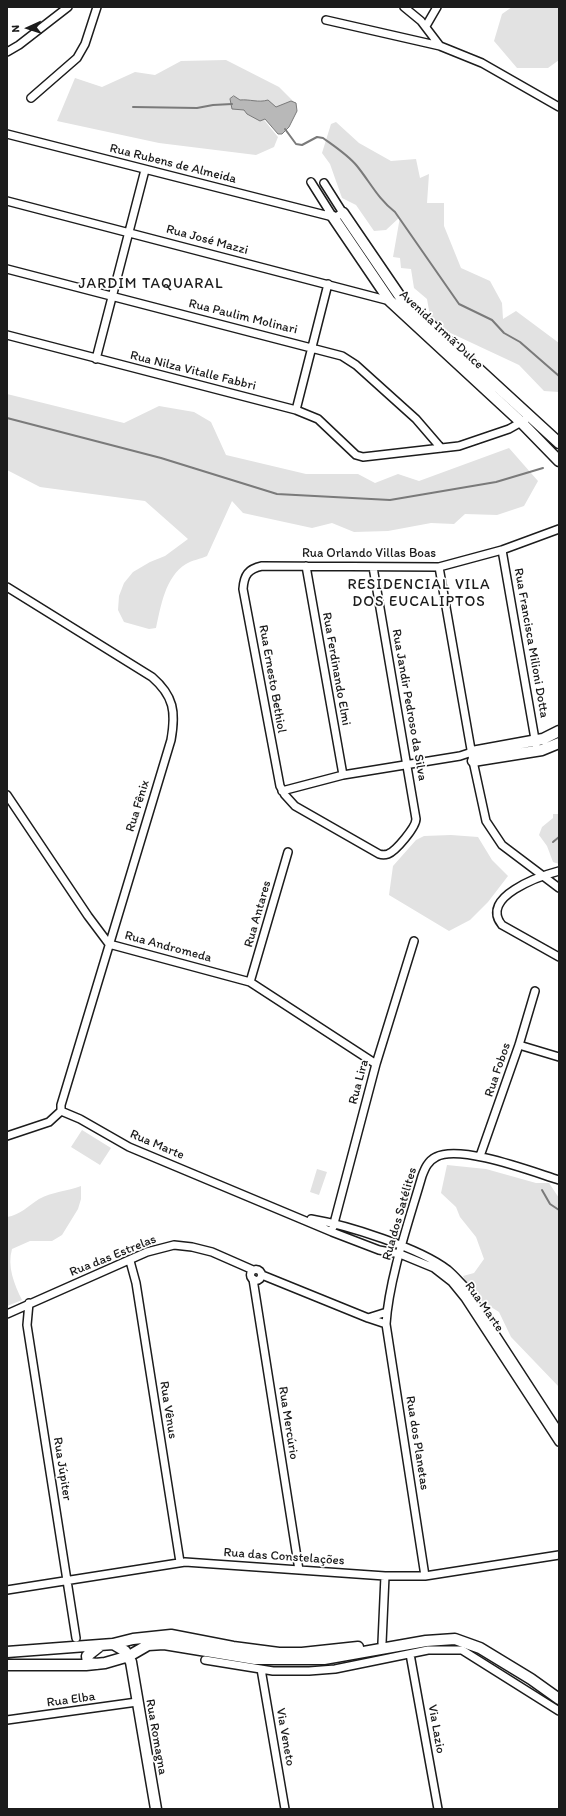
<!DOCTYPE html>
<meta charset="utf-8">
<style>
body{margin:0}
#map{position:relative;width:566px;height:1816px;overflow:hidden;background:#fff;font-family:Itim,sans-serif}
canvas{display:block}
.frame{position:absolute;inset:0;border:8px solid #1c1c1c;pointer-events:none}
.north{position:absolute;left:8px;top:8px;width:40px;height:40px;-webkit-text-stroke:3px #fff;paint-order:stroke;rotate:267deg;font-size:11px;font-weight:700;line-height:16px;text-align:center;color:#1c1c1c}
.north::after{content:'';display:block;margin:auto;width:14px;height:18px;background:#1c1c1c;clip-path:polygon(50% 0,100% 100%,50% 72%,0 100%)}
</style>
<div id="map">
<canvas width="566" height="1816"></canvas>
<div class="frame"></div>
<div class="north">N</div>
</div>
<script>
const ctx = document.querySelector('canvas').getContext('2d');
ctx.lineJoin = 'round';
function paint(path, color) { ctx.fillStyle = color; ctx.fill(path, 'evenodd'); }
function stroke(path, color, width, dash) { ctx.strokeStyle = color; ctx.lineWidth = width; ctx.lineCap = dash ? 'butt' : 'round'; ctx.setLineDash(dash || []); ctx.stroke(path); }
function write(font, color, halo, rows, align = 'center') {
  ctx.font = font + ' Itim,sans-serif'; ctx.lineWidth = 3.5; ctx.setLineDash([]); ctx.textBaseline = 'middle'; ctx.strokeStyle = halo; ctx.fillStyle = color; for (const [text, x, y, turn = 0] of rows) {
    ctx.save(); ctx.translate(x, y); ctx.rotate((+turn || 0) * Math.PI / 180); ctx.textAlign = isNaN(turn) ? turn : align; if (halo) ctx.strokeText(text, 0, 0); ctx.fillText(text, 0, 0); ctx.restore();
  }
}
paint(new Path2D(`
 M 512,7 L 559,7 L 559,60 L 548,68 L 517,68 L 494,41 L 502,14 Z
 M 226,60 L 279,87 L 296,104 L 256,110 L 278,137 L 274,147 L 256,155 L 159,143 L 57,121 L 75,78 L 102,87 L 135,72 L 155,75 L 181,61 Z
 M 336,122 L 359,143 L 391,161 L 416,159 L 420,178 L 429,174 L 427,203 L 444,203 L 444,226 L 461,268 L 490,281 L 502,303 L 503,319 L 516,311 L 559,343 L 559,392 L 544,391 L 519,365 L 442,329 L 430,316 L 427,299 L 414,288 L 411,269 L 401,268 L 400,258 L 393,257 L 400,217 L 386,230 L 374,231 L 356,205 L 342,198 L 330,164 L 322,153 L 331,124 Z
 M 7,394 L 124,423 L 159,406 L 194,412 L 211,422 L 226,455 L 306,474 L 358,474 L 375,483 L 398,474 L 419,481 L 509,448 L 538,481 L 524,506 L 497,515 L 465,514 L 454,524 L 431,523 L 388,531 L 354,532 L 332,523 L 312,528 L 243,513 L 232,501 L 207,556 C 201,559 192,560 186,564 C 165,577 161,606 156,628 L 149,629 L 124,622 L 118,610 L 119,596 L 124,583 L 133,572 L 150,562 L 165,556 L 188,539 L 145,501 L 40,487 L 7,470 Z
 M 553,814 L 559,814 L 559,864 L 553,862 L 547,846 L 539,835 L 542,827 L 553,818 Z
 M 451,835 L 478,837 L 492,860 L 508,876 L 488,902 L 470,920 L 449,931 L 389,895 L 393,866 L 416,840 L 424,836 Z
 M 82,1130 L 111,1148 L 100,1165 L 71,1147 Z
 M 447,1165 L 486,1169 L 536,1183 L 549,1183 L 559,1198 L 559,1387 L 511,1337 L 499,1312 L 472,1295 L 463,1276 L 474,1273 L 484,1259 L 476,1237 L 460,1217 L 456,1207 L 441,1193 Z
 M 317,1169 L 327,1172 L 319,1195 L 310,1192 Z
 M 81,1186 L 81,1199 L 78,1209 L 62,1235 L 52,1241 L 30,1241 L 12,1249 C 7,1266 14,1284 22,1300 L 7,1306 L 7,1217 C 20,1215 28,1206 39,1199 C 51,1192 68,1191 81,1186 Z`), '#e2e2e2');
const water = new Path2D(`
 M 234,96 L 240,100 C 250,99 258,103 268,100 L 276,107 L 291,101 L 296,103 L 297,111 L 289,127 L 282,134 L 278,134 L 265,119 L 260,121 L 247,114 L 244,110 L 232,109 L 230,99 Z`);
paint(water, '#b8b8b8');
stroke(water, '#7a7a7a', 1);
stroke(new Path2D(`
 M 133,107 L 197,108 L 213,105 L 232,104
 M 285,129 L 296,144 L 302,145 L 317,137 L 323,138 C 334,146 348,155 357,166 C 370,182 378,199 395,212 L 459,304 L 492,320 L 504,333 L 520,342 L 559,376
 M 7,418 L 161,458 L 277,494 L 390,500 L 496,482 L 543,468
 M 553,842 L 559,837
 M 542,1190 L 550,1204 L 559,1210`), '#7a7a7a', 2);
const street = new Path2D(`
 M 404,7 L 421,21 L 440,46
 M 326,20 L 440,46 L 482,63 L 559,107
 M 426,26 L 437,7
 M 7,52 L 19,45 L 68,7
 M 31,98 L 77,58 L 85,44 L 97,7
 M 7,134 L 333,217
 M 311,182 L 333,217
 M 324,183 L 343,213 L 339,215
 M 7,201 L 390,301
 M 7,269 L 342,356 L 356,365 L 416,419 L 441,448
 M 7,335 L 296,410 L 318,419 L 356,455 L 363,457 L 459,446 L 509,429 L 525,420
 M 96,359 L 145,170
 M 296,410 L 328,284
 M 502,550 L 536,745
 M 306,566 L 343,775
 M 373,567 L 416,819 C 416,827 396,851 388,854 C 385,855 382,855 379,854 L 295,806 L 285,795 L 280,786 L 243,589 C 244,575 248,569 262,566 L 439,567 L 502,550 L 559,529
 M 439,567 L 473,761 L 486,821 L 502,845 L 559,888
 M 7,587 L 152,677 C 174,696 176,712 171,740 L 61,1105 L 61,1111
 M 282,791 L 343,775 L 460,756 L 472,752
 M 7,795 L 88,916 L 109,944 L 250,982 L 376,1064
 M 559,871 C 540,876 479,897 502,925 L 559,957
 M 250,982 L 288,852
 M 519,1045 L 559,1057
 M 61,1111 L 80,1119 L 129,1147 L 332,1232 L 379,1250 L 400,1254 L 434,1268 L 452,1282 L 465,1298 L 559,1442
 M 7,1136 L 49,1122 L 61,1111
 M 480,1156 L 519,1045 L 535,991
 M 311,1219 C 347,1225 420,1248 448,1270 C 454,1275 459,1281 464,1286 L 559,1432
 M 333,1227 L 376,1064 L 414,941
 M 130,1261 L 136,1283 L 180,1562
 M250.5 1275a5.5 5.5 0 1 1 11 0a5.5 5.5 0 1 1-11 0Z
 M 262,1275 L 368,1318 L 386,1324
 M 253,1279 L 299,1570
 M 29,1303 L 27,1325 L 76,1638
 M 7,1314 L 147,1252 L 174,1245 L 192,1247 L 212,1252 L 253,1270
 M 368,1318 L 387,1312
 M 425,1576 L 386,1324 C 389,1278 409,1221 422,1176 C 425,1168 428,1161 436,1157 C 460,1144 533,1172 559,1180
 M 7,1590 L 185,1562 L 385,1576 L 425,1576 L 559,1555
 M 382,1643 L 385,1576
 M 410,1654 L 438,1809
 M 205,1660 L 273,1671 L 309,1671 L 335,1669 L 428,1650 L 462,1650 L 559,1711
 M 261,1669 L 285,1809
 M 7,1720 L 137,1702`);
const secondary = new Path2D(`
 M 343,213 L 401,298 L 559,443
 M 333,217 L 390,301 L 522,423 L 559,461
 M 472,752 L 543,739 L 559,731
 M 473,761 L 542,750 L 559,743
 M 113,1644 L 125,1651 L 131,1662 L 156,1809
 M 7,1652 L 113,1644 L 133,1639 L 171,1635 L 233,1647 L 279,1653 L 302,1653 L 358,1647
 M 97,1664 L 88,1663 L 87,1656 L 101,1645
 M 7,1665 L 86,1665 L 105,1663 L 129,1656 L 148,1645 L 164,1644 L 255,1659 L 324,1659 L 426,1641 L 455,1639 L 480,1648 L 531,1679 L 559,1699`);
stroke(street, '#1c1c1c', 10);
stroke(secondary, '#1c1c1c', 13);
stroke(street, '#fff', 7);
stroke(secondary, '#fff', 10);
write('13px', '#1c1c1c', '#fff', [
 ["Rua Rubens de Almeida",173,164,14],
 ["Rua José Mazzi",207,240,15],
 ["Rua Paulim Molinari",243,317,14],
 ["Avenida Irmã Dulce",441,330,43],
 ["Rua Nilza Vitalle Fabbri",193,371,14],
 ["Rua Orlando Villas Boas",369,554],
 ["Rua Francisca Milioni Dotta",531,643,80],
 ["Rua Ferdinando Elmi",336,669,80],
 ["Rua Ernesto Bethiol",272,679,80],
 ["Rua Jandir Pedroso da Silva",409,705,80],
 ["Rua Fênix",138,806,-73],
 ["Rua Antares",258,914,-74],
 ["Rua Andromeda",168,947,15],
 ["Rua Fobos",498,1070,-71],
 ["Rua Lira",359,1082,-75],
 ["Rua Marte",157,1145,23],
 ["Rua dos Satélites",400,1214,-74],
 ["Rua das Estrelas",113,1256,-22],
 ["Rua Marte",484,1307,55],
 ["Rua Vênus",168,1410,81],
 ["Rua Mercúrio",288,1423,81],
 ["Rua dos Planetas",417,1443,81],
 ["Rua Júpiter",62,1469,81],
 ["Rua das Constelações",284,1557,4],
 ["Rua Elba",71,1700,-8],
 ["Via Lazio",436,1729,80],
 ["Rua Romagna",156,1737,80],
 ["Via Veneto",285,1737,80]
]);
ctx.letterSpacing = '1px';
write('15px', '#1c1c1c', '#fff', [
 ["JARDIM TAQUARAL",151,284],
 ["RESIDENCIAL VILA",419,585],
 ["DOS EUCALIPTOS",419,602]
]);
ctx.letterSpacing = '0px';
</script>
